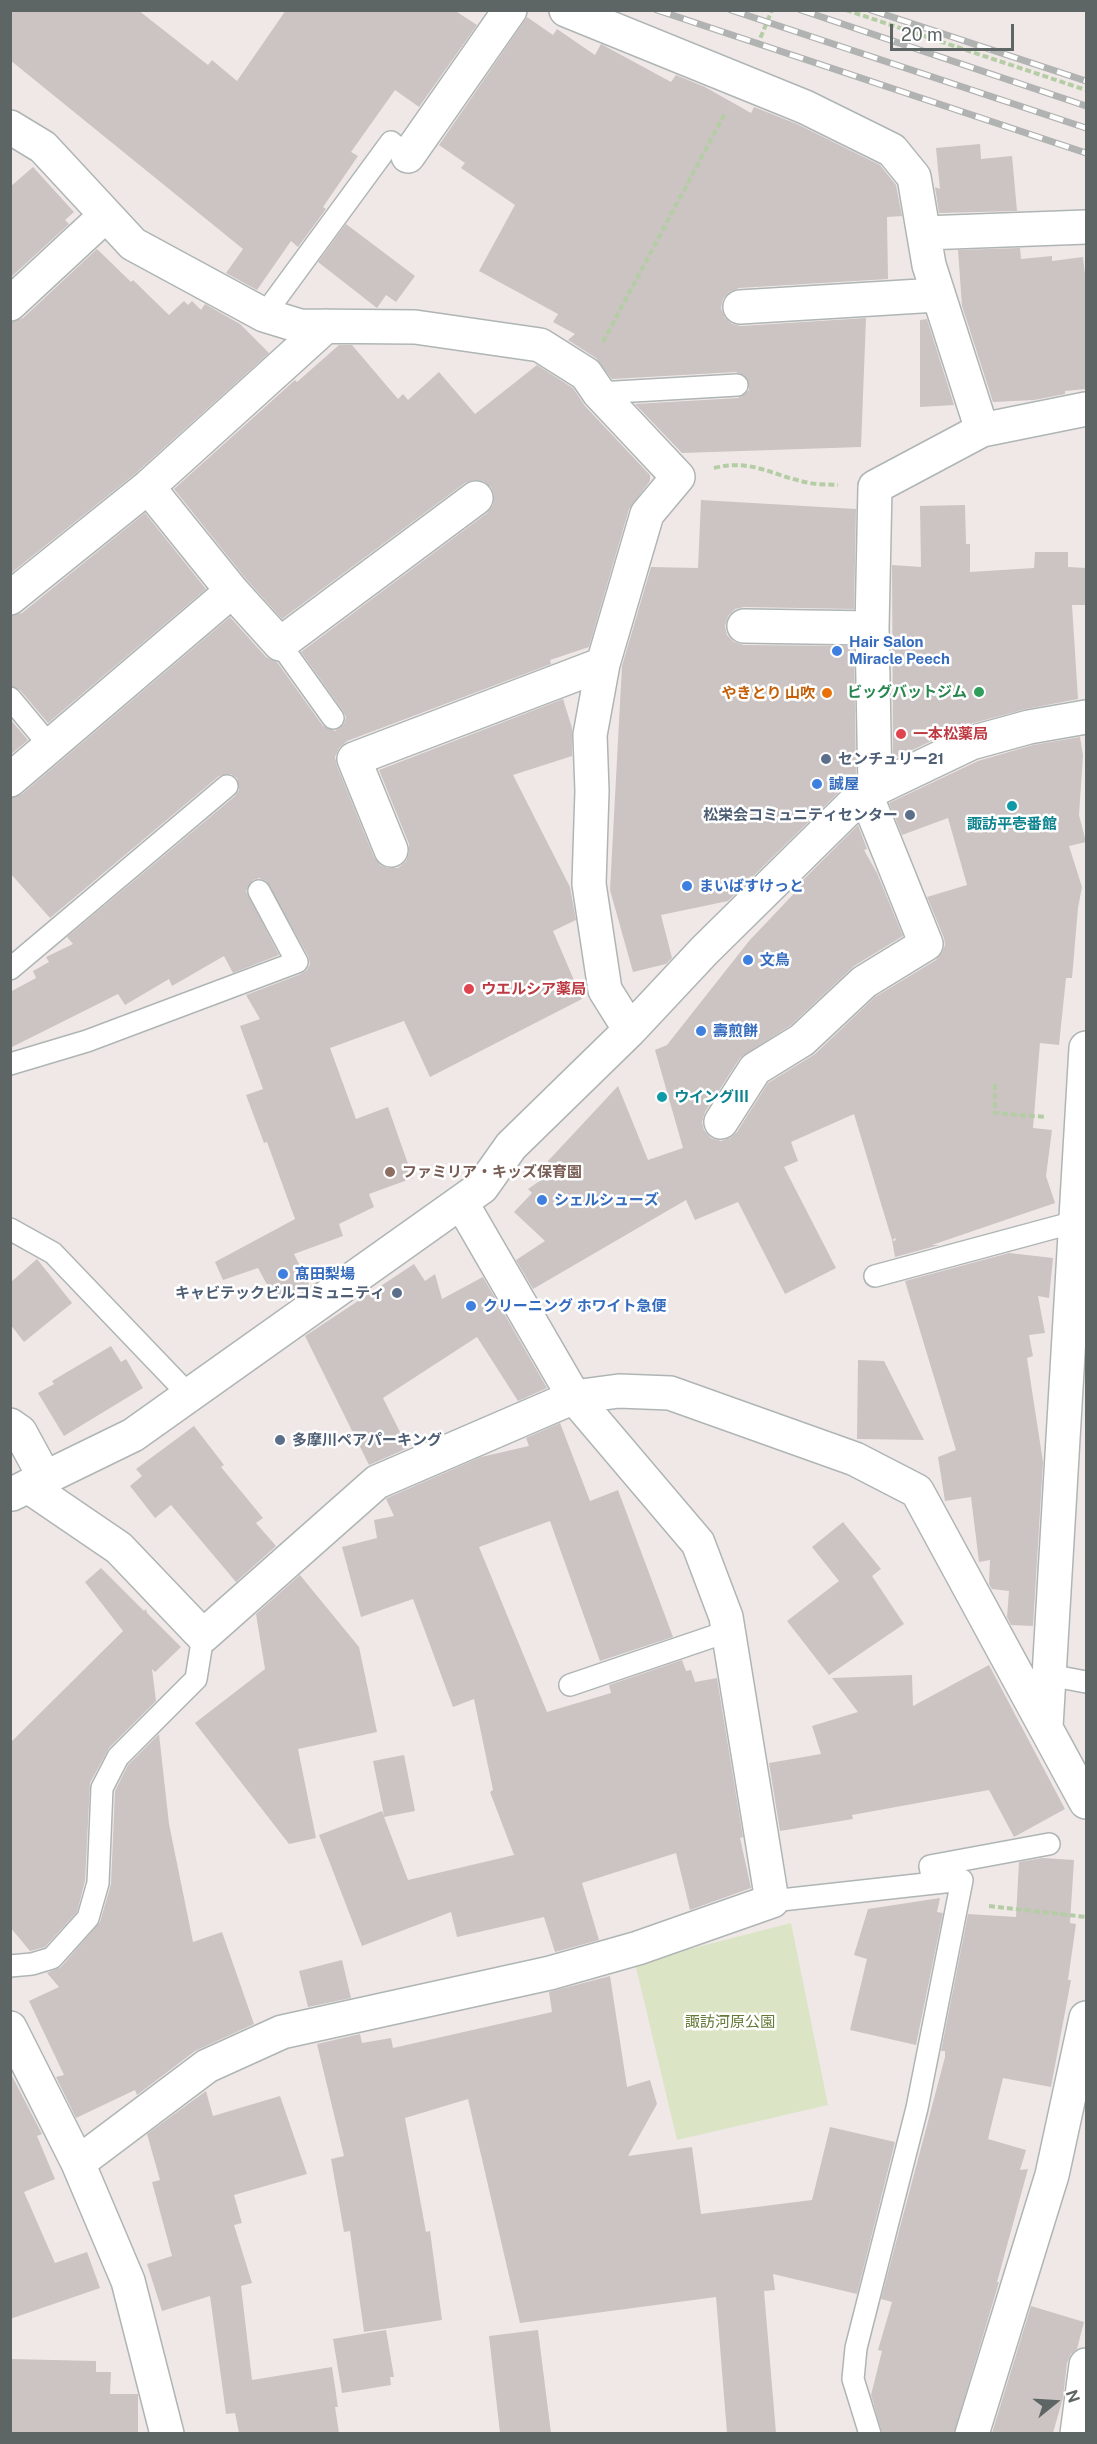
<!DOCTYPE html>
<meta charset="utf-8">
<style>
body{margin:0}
#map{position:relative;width:1097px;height:2444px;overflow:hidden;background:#efe8e7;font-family:"Public Sans",sans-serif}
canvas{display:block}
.frame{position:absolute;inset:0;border:12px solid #5e6665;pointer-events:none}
.north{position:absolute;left:1025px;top:2372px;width:60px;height:60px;-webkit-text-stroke:4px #fff;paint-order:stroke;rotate:72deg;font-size:16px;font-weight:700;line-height:24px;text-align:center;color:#5e6665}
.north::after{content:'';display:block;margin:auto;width:21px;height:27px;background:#5e6665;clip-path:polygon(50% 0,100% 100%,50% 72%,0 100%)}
.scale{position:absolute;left:890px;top:24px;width:124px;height:27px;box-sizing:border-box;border:3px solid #5e6665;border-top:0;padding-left:8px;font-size:18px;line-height:21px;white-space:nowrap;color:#5e6665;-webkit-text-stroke:4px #fff;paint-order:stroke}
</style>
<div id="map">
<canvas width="1097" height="2444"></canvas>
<div class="frame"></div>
<div class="north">N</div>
<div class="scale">20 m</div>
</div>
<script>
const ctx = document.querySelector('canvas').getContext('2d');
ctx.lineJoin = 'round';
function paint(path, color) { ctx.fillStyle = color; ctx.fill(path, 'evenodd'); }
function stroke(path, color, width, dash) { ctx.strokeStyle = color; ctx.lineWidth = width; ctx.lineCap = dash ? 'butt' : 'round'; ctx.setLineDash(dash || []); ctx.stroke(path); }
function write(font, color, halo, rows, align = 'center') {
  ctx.font = font + ' "Public Sans","Noto Sans JP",sans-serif'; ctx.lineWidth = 5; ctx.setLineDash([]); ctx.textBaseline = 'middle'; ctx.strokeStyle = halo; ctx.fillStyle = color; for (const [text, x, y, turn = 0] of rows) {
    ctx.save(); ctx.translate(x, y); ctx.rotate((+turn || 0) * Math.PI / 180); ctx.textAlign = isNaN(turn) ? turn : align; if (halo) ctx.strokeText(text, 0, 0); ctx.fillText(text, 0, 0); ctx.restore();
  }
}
paint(new Path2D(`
 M 791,1923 L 828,2105 L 677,2140 L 635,1963 Z`), '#dbe5c5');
paint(new Path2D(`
 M 10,10 L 138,10 L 208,65 L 212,60 L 237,81 L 286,10 L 454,10 L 477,25 L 419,107 L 395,90 L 351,152 L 358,156 L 323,207 L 326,209 L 298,247 L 291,241 L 257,290 L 226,273 L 243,249 L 10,60 Z
 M 527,17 L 553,35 L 557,29 L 595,55 L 601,44 L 671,82 L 676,75 L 705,87 L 751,113 L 754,107 L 797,124 L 880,165 L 896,185 L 902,216 L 887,217 L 888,279 L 739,288 L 729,292 L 723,299 L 721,308 L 725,318 L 732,324 L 741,326 L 866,318 L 861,447 L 682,453 L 635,404 L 738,398 L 749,390 L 747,378 L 736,372 L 612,379 L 596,358 L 568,340 L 575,334 L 553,322 L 558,314 L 479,271 L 515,205 L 461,168 L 465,163 L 439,145 Z
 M 980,144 L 981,159 L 1012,156 L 1017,211 L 939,213 L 935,187 L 940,189 L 936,148 Z
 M 33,167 L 74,212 L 65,220 L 69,224 L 10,278 L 10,187 Z
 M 346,224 L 415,276 L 396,302 L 386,295 L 377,308 L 318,262 Z
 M 1020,248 L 1021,259 L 1052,256 L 1052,261 L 1083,257 L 1086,283 L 1086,389 L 1065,391 L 1065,394 L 1034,400 L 993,402 L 962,306 L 958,250 Z
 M 97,249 L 131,282 L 133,280 L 169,315 L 184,301 L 188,305 L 192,301 L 201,310 L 205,304 L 240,324 L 269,353 L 136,473 L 10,574 L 10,322 L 23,318 Z
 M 927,319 L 954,405 L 920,407 L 920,320 Z
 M 339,345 L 352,345 L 398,399 L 403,394 L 408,400 L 439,372 L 475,414 L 537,365 L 573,388 L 585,406 L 650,475 L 650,481 L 629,509 L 589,647 L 550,660 L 551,664 L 347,741 L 339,748 L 335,757 L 337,766 L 374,857 L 380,865 L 388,868 L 398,868 L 406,861 L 409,853 L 409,844 L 379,770 L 563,699 L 572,728 L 572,756 L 513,775 L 570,887 L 576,920 L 553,931 L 582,999 L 430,1077 L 404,1021 L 330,1048 L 356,1119 L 388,1107 L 413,1178 L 369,1194 L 374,1207 L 339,1224 L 343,1236 L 294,1254 L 309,1284 L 276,1301 L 258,1268 L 223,1280 L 215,1262 L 295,1219 L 267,1142 L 264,1143 L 246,1095 L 263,1089 L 240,1026 L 260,1019 L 246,995 L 301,974 L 307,970 L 310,964 L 308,956 L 266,881 L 259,878 L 253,880 L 246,891 L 279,955 L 233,973 L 224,956 L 172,986 L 169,979 L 125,1005 L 118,994 L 10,1048 L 10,992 L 36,978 L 33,971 L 49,962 L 46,957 L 73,944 L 67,937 L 235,796 L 239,790 L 237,778 L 231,774 L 219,776 L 50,918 L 10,873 L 10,798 L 22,794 L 230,617 L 266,657 L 277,662 L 323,726 L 335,731 L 344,724 L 346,717 L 343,711 L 301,652 L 487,513 L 493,505 L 494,495 L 491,487 L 483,481 L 473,480 L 465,483 L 282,619 L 246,579 L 174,489 L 295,380 L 297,382 Z
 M 701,500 L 856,509 L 854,609 L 744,607 L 735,609 L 728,616 L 725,626 L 727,635 L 734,642 L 744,645 L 854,646 L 856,779 L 840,791 L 728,901 L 661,915 L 672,958 L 666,964 L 633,972 L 610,890 L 622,666 L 651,567 L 698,568 Z
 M 965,505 L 966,544 L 970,544 L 970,572 L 1034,568 L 1035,552 L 1068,552 L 1068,567 L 1086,568 L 1086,605 L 1072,605 L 1078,699 L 1026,709 L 966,725 L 893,759 L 892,565 L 921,567 L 920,506 Z
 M 145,513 L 206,589 L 48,723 L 20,690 L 10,686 L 10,616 L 22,613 Z
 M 10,719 L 28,740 L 10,755 Z
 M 1080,737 L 1083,755 L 1079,815 L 1086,842 L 1069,846 L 1082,887 L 1078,908 L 1072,978 L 1066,978 L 1059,1045 L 1040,1043 L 1033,1128 L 1052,1130 L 1046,1176 L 1055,1203 L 932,1245 L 939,1245 L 895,1257 L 892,1240 L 895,1241 L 896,1238 L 892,1240 L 854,1114 L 791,1142 L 798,1161 L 784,1167 L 836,1268 L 785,1294 L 738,1202 L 695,1220 L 686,1200 L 533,1289 L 516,1260 L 545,1241 L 514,1212 L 532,1193 L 528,1189 L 553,1172 L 548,1161 L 618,1086 L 648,1160 L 683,1148 L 655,1050 L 667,1045 L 749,941 L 803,884 L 797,886 L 858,825 L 867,849 L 864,850 L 877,873 L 903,936 L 854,966 L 791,1025 L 740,1058 L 705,1112 L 702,1122 L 704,1130 L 711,1138 L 721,1141 L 730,1138 L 737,1132 L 768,1083 L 815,1054 L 875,997 L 936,960 L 942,953 L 945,945 L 944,938 L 927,897 L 967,885 L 948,818 L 902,835 L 889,803 L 978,761 L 1033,745 Z
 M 1009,1253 L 1053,1258 L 1049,1298 L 1038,1296 L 1045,1333 L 1029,1335 L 1033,1356 L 1027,1358 L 1043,1462 L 1033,1626 L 1011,1625 L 1007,1617 L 1009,1591 L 992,1589 L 989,1584 L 990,1560 L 979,1562 L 971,1497 L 945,1501 L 938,1457 L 956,1450 L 905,1281 Z
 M 37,1259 L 72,1303 L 24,1342 L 10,1324 L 10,1283 Z
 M 414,1264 L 425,1281 L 435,1274 L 442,1299 L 483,1277 L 547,1388 L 518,1401 L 477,1337 L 383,1398 L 408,1448 L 369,1465 L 305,1336 Z
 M 111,1346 L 121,1362 L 126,1359 L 143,1388 L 64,1436 L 38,1393 L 54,1384 L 52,1381 Z
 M 858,1360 L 884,1361 L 924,1440 L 857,1439 Z
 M 560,1423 L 590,1501 L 618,1490 L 673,1637 L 600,1661 L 550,1521 L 479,1547 L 547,1712 L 611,1693 L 609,1685 L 682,1660 L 686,1671 L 691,1670 L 695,1682 L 717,1678 L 743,1837 L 740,1838 L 751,1888 L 690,1910 L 676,1853 L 582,1883 L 599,1940 L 555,1952 L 544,1917 L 457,1937 L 451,1912 L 362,1946 L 319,1835 L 382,1811 L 384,1815 L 373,1761 L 404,1755 L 415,1811 L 384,1817 L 408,1880 L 514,1855 L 490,1792 L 493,1790 L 474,1699 L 453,1707 L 413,1599 L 361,1617 L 342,1547 L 377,1538 L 374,1520 L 394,1516 L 386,1499 L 387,1498 L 481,1457 L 529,1446 L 526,1438 Z
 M 194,1426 L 224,1465 L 221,1467 L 263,1518 L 256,1523 L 276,1546 L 236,1582 L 171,1505 L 155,1518 L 130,1486 L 142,1476 L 136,1469 Z
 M 843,1522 L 881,1569 L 872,1576 L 904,1624 L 829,1675 L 787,1621 L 839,1581 L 812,1547 Z
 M 101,1568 L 144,1611 L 146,1609 L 147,1613 L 181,1647 L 155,1672 L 152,1669 L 156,1701 L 109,1748 L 90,1783 L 85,1881 L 77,1912 L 45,1947 L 30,1951 L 10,1927 L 10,1743 L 123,1631 L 85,1582 Z
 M 300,1575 L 359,1647 L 377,1732 L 298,1749 L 316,1838 L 289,1844 L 195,1723 L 265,1669 L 256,1614 Z
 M 989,1665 L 1065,1809 L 1014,1837 L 989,1790 L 852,1815 L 853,1819 L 780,1831 L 769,1763 L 821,1754 L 812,1726 L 858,1712 L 832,1678 L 912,1675 L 913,1706 Z
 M 159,1734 L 169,1824 L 193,1942 L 222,1932 L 254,2024 L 195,2051 L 137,2095 L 135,2090 L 76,2118 L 56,2077 L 64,2075 L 29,2001 L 59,1987 L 47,1973 L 61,1967 L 100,1922 L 111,1884 L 115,1791 L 128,1765 Z
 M 1043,1858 L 1074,1860 L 1070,1923 L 1076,1924 L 1068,1980 L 1071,1980 L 1051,2087 L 1003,2078 L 988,2139 L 1026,2150 L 1020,2170 L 1028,2169 L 997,2282 L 999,2282 L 954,2433 L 882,2433 L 871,2395 L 882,2351 L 878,2350 L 892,2302 L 881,2299 L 945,2057 L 945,2051 L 941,2051 L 968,1914 L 1016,1917 L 1019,1862 Z
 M 940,1898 L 937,1912 L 943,1913 L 916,2045 L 850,2030 L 867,1959 L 854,1955 L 868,1909 Z
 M 342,1960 L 351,1998 L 308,2007 L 299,1971 Z
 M 610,1976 L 627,2087 L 650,2080 L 657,2104 L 628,2156 L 692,2147 L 701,2214 L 812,2200 L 830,2127 L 895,2142 L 857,2294 L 773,2274 L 775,2290 L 764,2291 L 776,2433 L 727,2433 L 716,2297 L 520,2323 L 468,2099 L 405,2118 L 426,2232 L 430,2231 L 442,2320 L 364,2332 L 350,2231 L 344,2232 L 331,2159 L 344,2156 L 317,2044 L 360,2034 L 362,2043 L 391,2038 L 393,2048 L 552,2012 L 549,1992 Z
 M 11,2074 L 42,2134 L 37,2136 L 55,2179 L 24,2192 L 55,2263 L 87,2252 L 100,2288 L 10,2319 Z
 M 206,2091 L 213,2116 L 280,2096 L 307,2174 L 234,2195 L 242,2223 L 234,2225 L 252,2283 L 241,2286 L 252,2380 L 332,2367 L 338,2407 L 335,2407 L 339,2433 L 239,2433 L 235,2413 L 226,2414 L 210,2296 L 162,2311 L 147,2264 L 172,2256 L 152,2182 L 160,2180 L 147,2134 Z
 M 1031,2306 L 1084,2322 L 1077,2349 L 1071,2354 L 1067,2363 L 1063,2398 L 1053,2433 L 992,2433 Z
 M 386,2330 L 394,2377 L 390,2377 L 391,2385 L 342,2393 L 333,2339 Z
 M 538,2330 L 551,2433 L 500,2433 L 489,2336 Z
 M 10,2359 L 96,2361 L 96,2372 L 111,2372 L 110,2394 L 138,2394 L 138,2433 L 10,2433 Z`), '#cbc4c3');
const lane = new Path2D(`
 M 264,315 L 391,142 L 408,156
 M 599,393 L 737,385
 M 280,644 L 333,718
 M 10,698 L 50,746
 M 10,969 L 227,786
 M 10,1064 L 87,1041 L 297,962 L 259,891
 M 10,1229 L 53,1253 L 189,1395
 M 875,1276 L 1075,1222
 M 1049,1675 L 1086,1682
 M 570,1685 L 729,1631
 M 933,1882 L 930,1866 L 1049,1844
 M 772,1901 L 962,1880 L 917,2108 L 856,2348 L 853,2379 L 870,2434
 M 10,1966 L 32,1964 L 52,1958 L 88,1918 L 98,1883 L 102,1788 L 118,1757 L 196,1679 L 203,1636`);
const street = new Path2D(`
 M 566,10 L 805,107 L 892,150 L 914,177 L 929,265 L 982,430
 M 10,127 L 43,147 L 133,244 L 264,315 L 300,326 L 415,327 L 540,345 L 586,374 L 599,393 L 678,477 L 647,514 L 603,664 L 590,735 L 592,791 L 589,884 L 605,990 L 630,1030
 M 408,156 L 510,10
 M 924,233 L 1086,227
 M 10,304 L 106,215
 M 740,307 L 937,295
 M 148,487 L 232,591 L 280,644 L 476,498
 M 10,598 L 148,487 L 326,326
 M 744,626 L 872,628
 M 10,780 L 232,591
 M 875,789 L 872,628 L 875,487 L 982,430 L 1086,409
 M 391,850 L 354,759 L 603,664
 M 721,1122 L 755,1069 L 802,1040 L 864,982 L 926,944 L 866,795
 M 10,1425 L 20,1432 L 45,1478
 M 28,1486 L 119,1548 L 203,1636 L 377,1482 L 574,1397 L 619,1391 L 670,1393 L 855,1459 L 917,1491 L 1086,1802
 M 12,1494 L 133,1435 L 482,1187 L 511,1146 L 630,1030 L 704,951 L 853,804 L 875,789 L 971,743 L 1029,727 L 1086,717
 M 1046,1727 L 1086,1048
 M 10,2028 L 78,2163 L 128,2281 L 167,2434
 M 78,2163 L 207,2066 L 282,2032 L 550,1973 L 638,1948 L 772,1901 L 726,1617 L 698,1543 L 574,1397 L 461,1202
 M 972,2434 L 1052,2175 L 1086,2018
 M 1077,2434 L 1086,2365`);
stroke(lane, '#afb5b5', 24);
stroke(street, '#afb5b5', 36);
stroke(new Path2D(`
 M 846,10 L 1086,90
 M 757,46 L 772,10
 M 603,342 L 724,115
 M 714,468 C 752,458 775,477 810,483 C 819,485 829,484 838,485
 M 995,1084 L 995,1113 L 1046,1117
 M 989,1906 L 1086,1917`), '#b5cda4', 4, [6, 3]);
stroke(lane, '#fff', 21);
stroke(street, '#fff', 33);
const rail = new Path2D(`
 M 657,10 L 1086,153
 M 731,10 L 1086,128
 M 801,10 L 1086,106
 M 871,10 L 1086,81`);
stroke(rail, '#b1b2b2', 7);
stroke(rail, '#fff', 4.5, [14]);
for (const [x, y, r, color] of [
 [837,651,6,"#3f7fe0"],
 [979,692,6,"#2e9e5b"],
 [827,693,6,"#e8710a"],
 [901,734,6,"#e0444e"],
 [826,759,6,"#5c6f8a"],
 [817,784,6,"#3f7fe0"],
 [1012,806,6,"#0f9aa8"],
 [910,815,6,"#5c6f8a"],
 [687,886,6,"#3f7fe0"],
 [748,960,6,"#3f7fe0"],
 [469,989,6,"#e0444e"],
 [701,1031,6,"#3f7fe0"],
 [662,1097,6,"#0f9aa8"],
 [390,1172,6,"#8d6e63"],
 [542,1200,6,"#3f7fe0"],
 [283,1274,6,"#3f7fe0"],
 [397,1293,6,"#5c6f8a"],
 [471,1306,6,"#3f7fe0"],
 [280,1440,6,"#5c6f8a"]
]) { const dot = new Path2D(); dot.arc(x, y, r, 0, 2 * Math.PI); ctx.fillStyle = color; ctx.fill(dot); stroke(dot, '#fff', 2); }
write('bold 15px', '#366cbe', '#fff', [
 ["Hair Salon",849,642],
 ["Miracle Peech",849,659],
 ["誠屋",829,784],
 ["まいばすけっと",699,886],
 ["文鳥",760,960],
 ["壽煎餅",713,1031],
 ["シェルシューズ",554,1200],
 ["髙田梨場",295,1274],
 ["クリーニング ホワイト急便",483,1306]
], 'left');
write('bold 15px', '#27864d', '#fff', [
 ["ビッグバットジム",967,692]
], 'right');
write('bold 15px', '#c56008', '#fff', [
 ["やきとり 山吹",815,693]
], 'right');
write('bold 15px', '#be3a42', '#fff', [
 ["一本松薬局",913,734],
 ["ウエルシア薬局",481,989]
], 'left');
write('bold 15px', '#4e5e75', '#fff', [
 ["センチュリー21",838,759],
 ["松栄会コミュニティセンター",898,815,"right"],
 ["キャビテックビルコミュニティ",385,1293,"right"],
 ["多摩川ペアパーキング",292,1440]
], 'left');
write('bold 15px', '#0d838f', '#fff', [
 ["諏訪平壱番館",1012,824],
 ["ウイングⅢ",674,1097,"left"]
]);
write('bold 15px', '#785e54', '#fff', [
 ["ファミリア・キッズ保育園",402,1172]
], 'left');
write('15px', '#647b38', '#fff', [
 ["諏訪河原公園",730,2022]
]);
</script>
